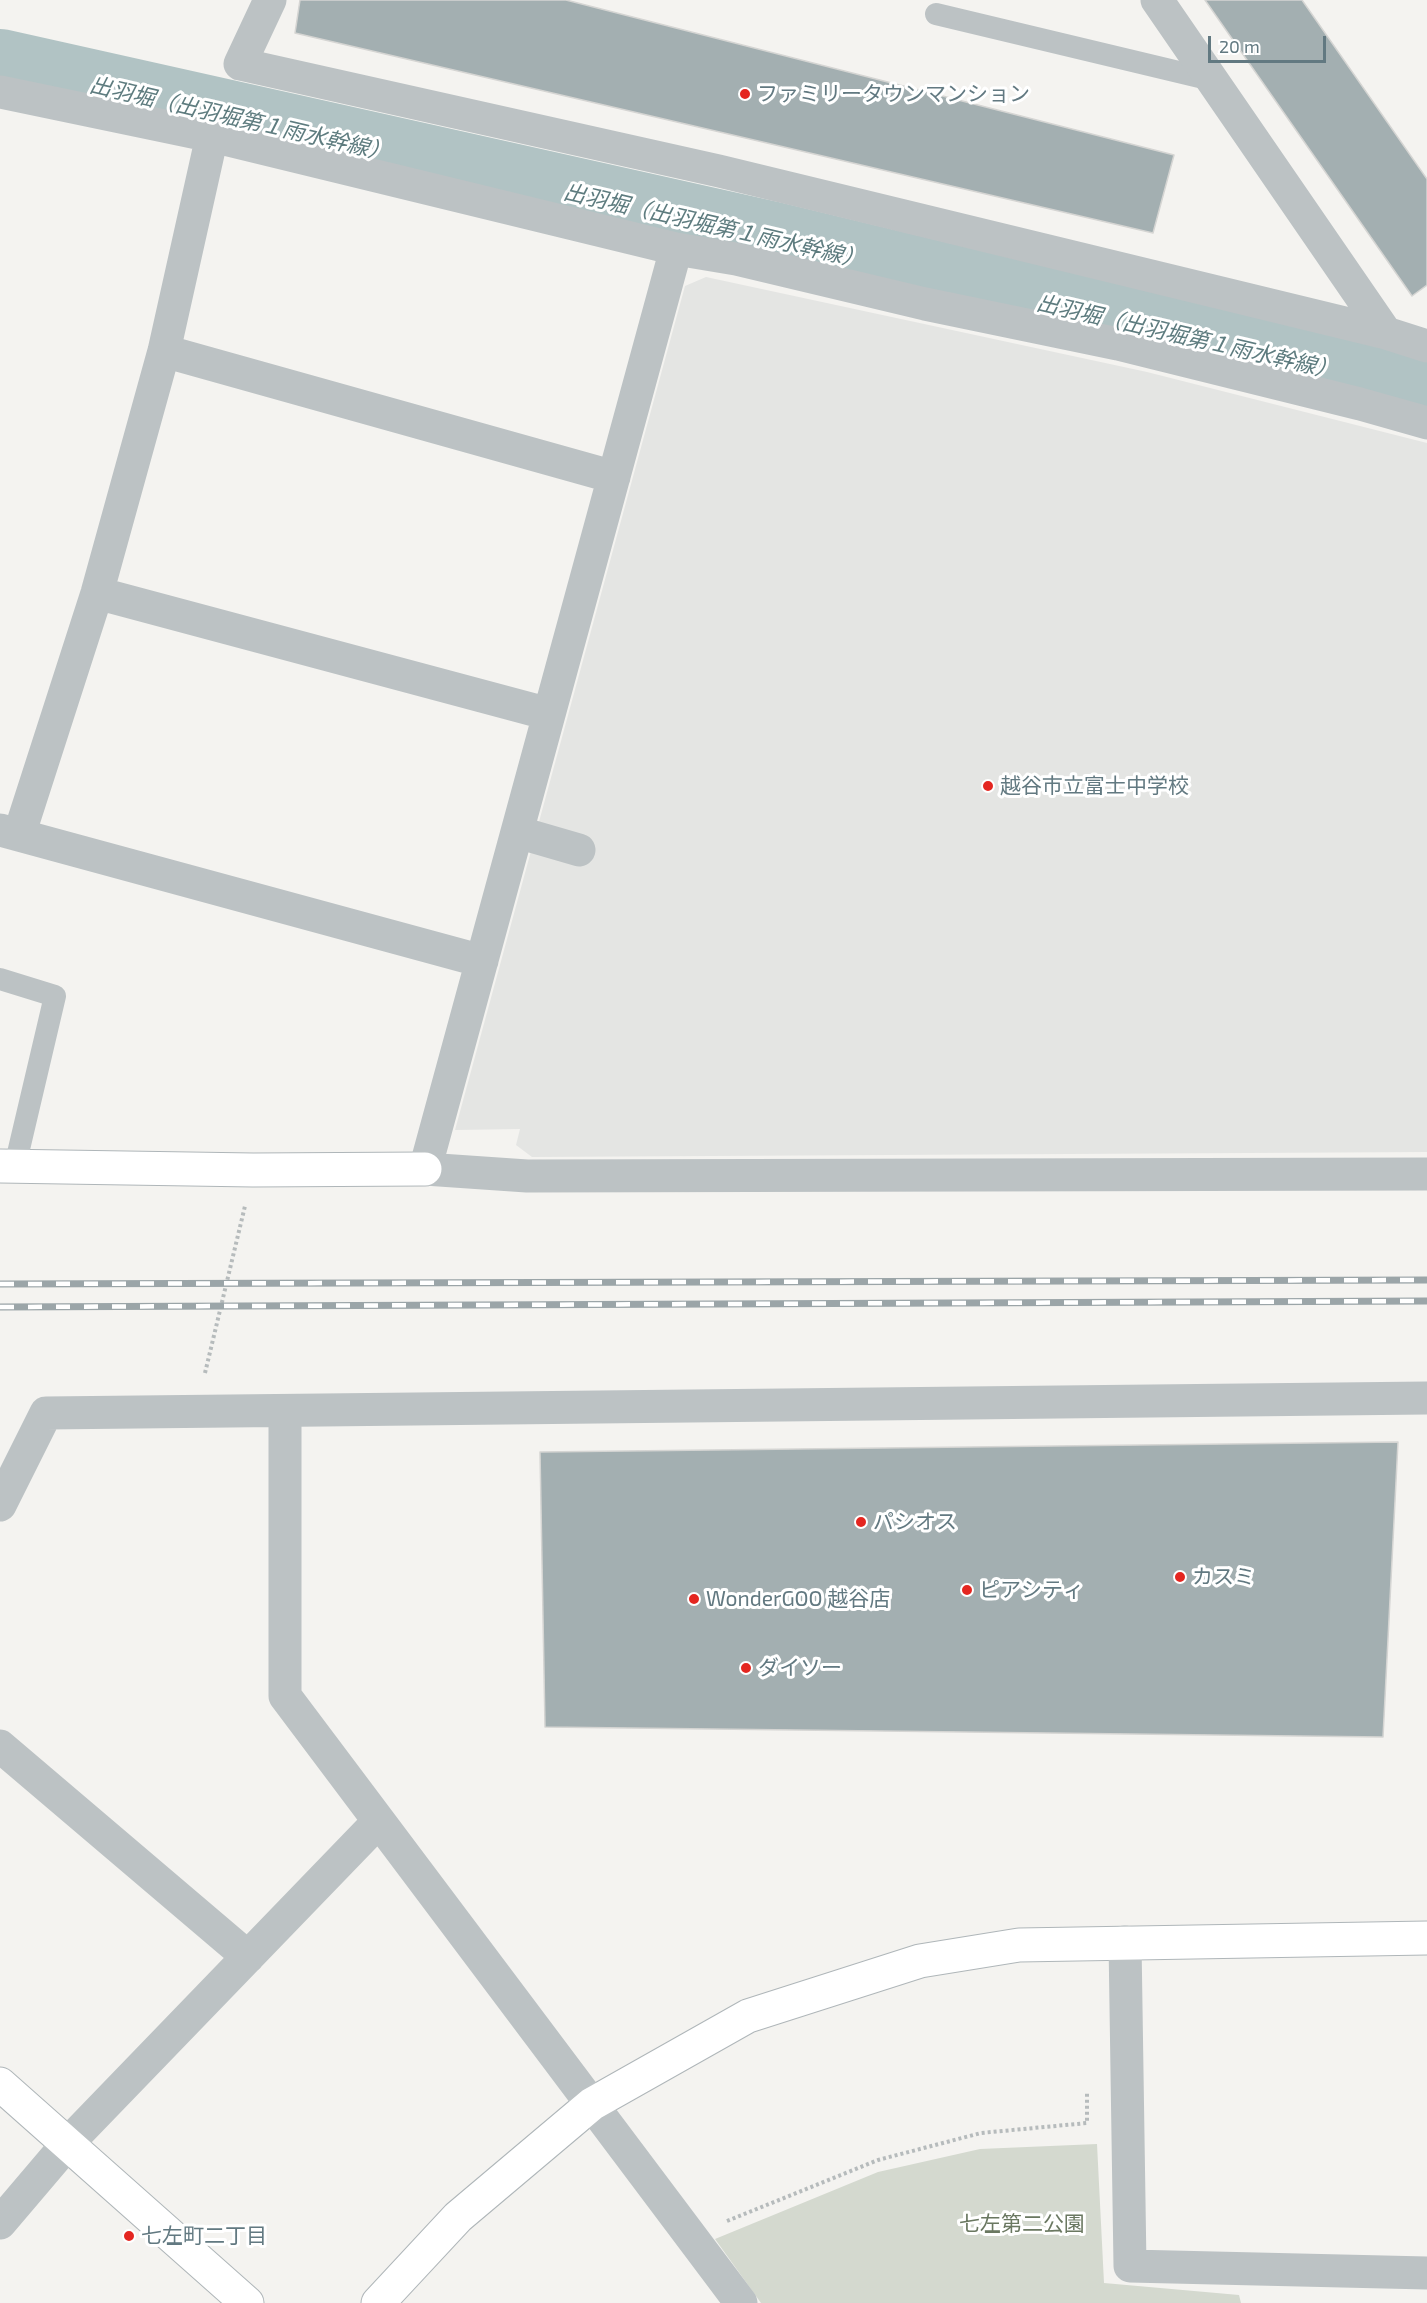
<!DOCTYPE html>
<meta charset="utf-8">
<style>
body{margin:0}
#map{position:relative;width:1427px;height:2303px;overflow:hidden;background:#f4f3f0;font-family:"Exo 2",sans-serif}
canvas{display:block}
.scale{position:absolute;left:1208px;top:36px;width:118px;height:27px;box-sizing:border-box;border:3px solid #627981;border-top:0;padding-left:8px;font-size:18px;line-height:21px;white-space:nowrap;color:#627981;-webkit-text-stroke:4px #fff;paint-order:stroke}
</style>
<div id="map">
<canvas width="1427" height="2303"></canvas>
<div class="scale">20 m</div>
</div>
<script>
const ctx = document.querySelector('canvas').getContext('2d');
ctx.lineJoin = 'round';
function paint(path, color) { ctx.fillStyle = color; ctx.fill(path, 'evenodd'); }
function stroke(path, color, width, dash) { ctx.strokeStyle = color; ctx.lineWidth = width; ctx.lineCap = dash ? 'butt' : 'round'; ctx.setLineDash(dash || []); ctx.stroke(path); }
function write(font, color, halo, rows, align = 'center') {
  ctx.font = font + ' "Exo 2","Noto Sans JP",sans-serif'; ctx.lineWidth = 6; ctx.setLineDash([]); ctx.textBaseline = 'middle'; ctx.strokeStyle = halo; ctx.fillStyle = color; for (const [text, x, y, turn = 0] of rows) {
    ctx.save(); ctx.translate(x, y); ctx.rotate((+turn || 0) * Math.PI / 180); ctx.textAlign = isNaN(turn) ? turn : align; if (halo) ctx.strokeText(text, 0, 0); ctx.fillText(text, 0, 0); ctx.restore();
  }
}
paint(new Path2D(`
 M 706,277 L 1147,372 L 1427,443 L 1427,1152 L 532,1157 L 516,1145 L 520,1129 L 455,1130 L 685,286 Z`), '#e4e5e3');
paint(new Path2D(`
 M 1097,2144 L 1104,2283 L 1239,2295 L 1241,2303 L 761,2303 L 715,2239 L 878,2172 L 980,2149 Z`), '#d4d9cf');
stroke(new Path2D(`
 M 0,65 L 774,238 L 1427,395`), '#b1c3c4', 72);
const building = new Path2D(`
 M 300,0 L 566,0 L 1174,155 L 1153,233 L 295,33 Z
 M 1205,0 L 1302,0 L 1427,179 L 1427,285 L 1412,296 Z
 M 1398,1442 L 1383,1737 L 545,1727 L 540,1452 Z`);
paint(building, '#a3afb1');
stroke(building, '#d5d5d3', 1.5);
const secondary = new Path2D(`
 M 0,1166 L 253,1170 L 425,1169
 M 0,2084 L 247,2303
 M 378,2303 L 458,2217 L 592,2104 L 748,2016 L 920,1961 L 1019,1945 L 1427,1938`);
stroke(secondary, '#afb6b9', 35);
stroke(new Path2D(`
 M 205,1373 L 245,1206
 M 727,2221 L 878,2160 L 981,2133 L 1087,2123 L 1087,2092`), '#b6bbbc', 4, [3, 3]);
stroke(new Path2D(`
 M 936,14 L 1212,80
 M 0,979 L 55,996 L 15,1166`), '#bcc2c4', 22);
stroke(new Path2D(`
 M 270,0 L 240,64 L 719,171 L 1386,333 L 1427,346
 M 1157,0 L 1386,333
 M 0,92 L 212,136 L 676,249 L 736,259 L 925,304 L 1118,344 L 1360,404 L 1427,423
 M 676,249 L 425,1169 L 527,1176 L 1427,1174
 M 164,351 L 614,477
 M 97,593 L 549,714
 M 0,830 L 482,961
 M 517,832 L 579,850
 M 19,835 L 97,593 L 164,351 L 212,136
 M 285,1411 L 285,1696 L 741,2303
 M 0,1505 L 46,1413 L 1427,1398
 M 0,1746 L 248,1957
 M 1125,1942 L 1130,2266 L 1427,2273
 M 0,2223 L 68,2143 L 379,1821`), '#bcc2c4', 33);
stroke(secondary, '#fff', 33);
const rail = new Path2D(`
 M 0,1284 L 1427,1280
 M 0,1307 L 1427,1301`);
stroke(rail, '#9ba5a8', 7);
stroke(rail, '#fff', 4.5, [14]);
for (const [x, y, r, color] of [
 [745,94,6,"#e42620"],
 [988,786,6,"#e42620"],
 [861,1522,6,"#e42620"],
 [1180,1577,6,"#e42620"],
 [967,1590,6,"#e42620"],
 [694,1599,6,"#e42620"],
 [746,1668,6,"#e42620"],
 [129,2236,6,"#e42620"]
]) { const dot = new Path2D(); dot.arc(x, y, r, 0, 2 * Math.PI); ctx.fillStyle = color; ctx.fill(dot); stroke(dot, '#fff', 2); }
write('21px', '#627981', '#fff', [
 ["ファミリータウンマンション",757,94],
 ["越谷市立富士中学校",1000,786],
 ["パシオス",873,1522],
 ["カスミ",1192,1577],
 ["ピアシティ",979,1590],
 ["WonderGOO 越谷店",706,1599],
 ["ダイソー",758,1668],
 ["七左町二丁目",141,2236]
], 'left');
write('21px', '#6a7861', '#fff', [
 ["七左第二公園",1022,2224]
]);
write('italic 22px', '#5e7c7f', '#fff', [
 ["出羽堀（出羽堀第１雨水幹線）",240,119,13],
 ["出羽堀（出羽堀第１雨水幹線）",714,226,13],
 ["出羽堀（出羽堀第１雨水幹線）",1187,337,13]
]);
</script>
